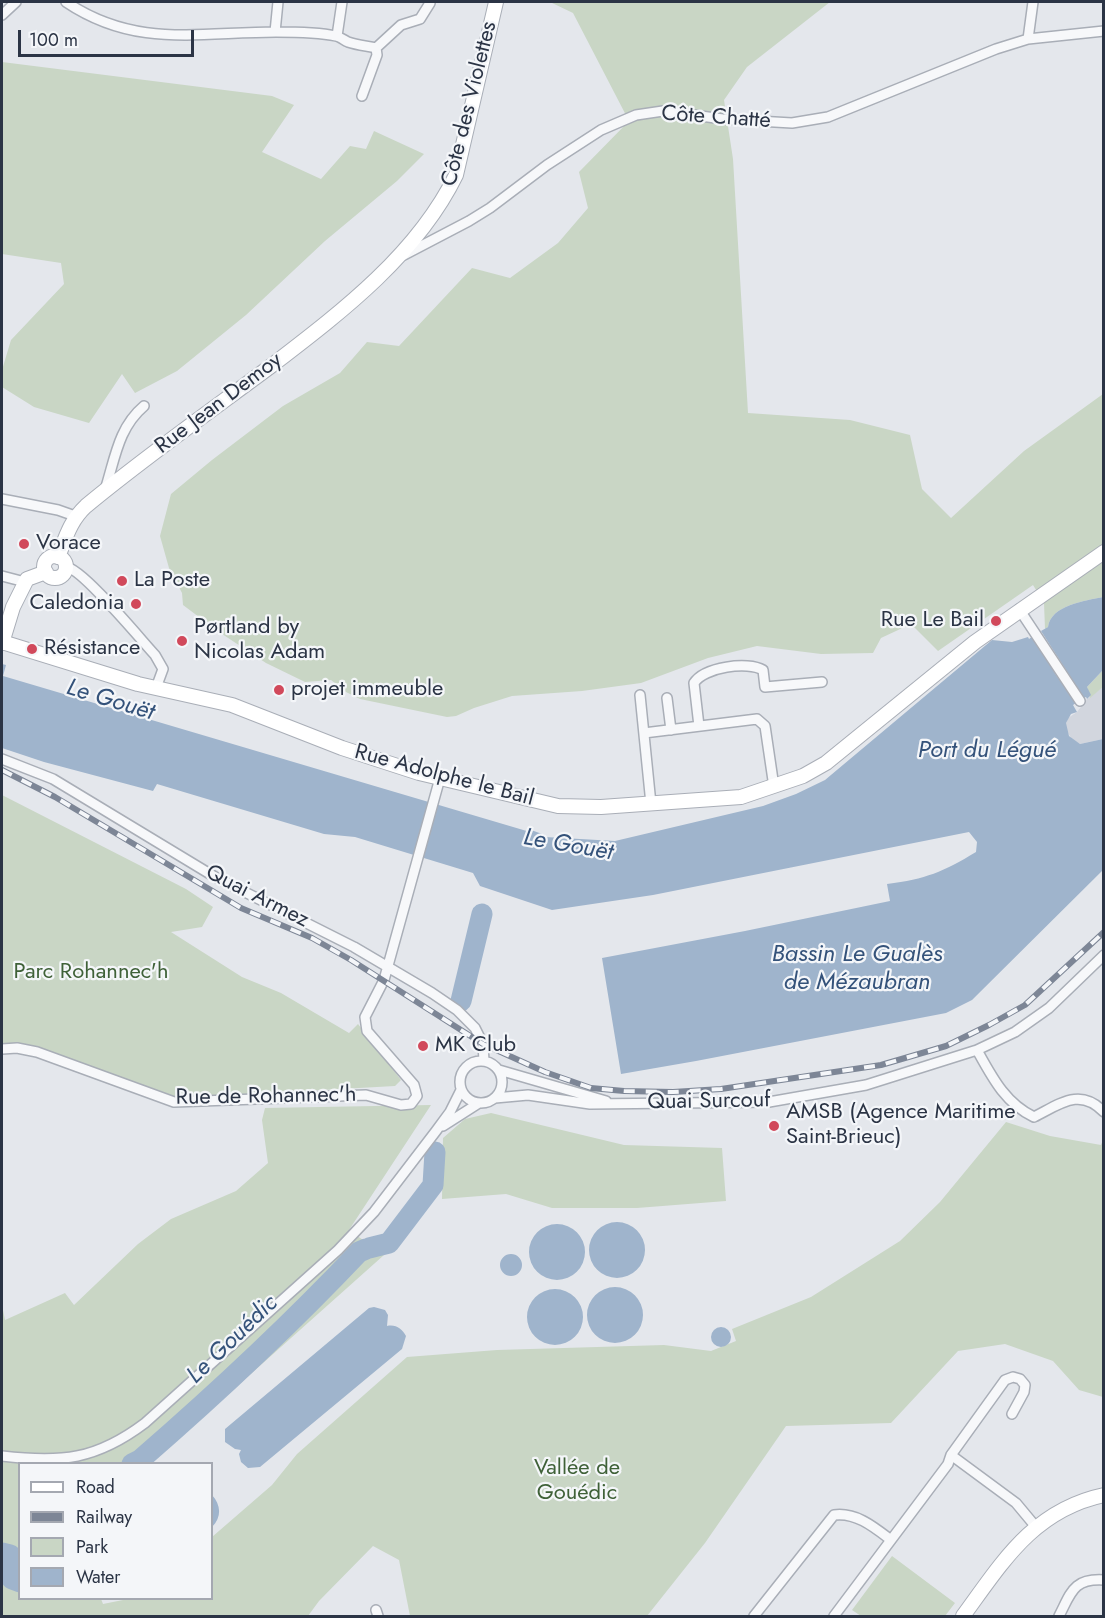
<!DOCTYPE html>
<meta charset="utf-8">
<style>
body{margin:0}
#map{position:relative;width:1105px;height:1618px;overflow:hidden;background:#e4e7ec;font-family:Jost,sans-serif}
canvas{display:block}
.frame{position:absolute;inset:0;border:3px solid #2b3445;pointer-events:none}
.legend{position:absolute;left:18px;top:1462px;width:195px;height:138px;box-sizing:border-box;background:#f4f6f9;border:2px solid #a4a8b1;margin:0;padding:8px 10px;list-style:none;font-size:18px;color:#2b3445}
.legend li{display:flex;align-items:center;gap:12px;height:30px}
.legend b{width:30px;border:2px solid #a4a8b1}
.scale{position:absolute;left:18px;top:30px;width:176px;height:27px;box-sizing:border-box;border:3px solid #2b3445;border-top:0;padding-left:8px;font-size:18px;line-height:21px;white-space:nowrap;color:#2b3445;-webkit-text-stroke:4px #f4f6f9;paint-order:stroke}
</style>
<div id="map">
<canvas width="1105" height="1618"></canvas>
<div class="frame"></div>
<ul class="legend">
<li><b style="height:8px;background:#fff"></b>Road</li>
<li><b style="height:8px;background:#7d8696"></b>Railway</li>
<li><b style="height:16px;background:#c9d6c5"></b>Park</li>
<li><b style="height:16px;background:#9fb4cc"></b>Water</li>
</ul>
<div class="scale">100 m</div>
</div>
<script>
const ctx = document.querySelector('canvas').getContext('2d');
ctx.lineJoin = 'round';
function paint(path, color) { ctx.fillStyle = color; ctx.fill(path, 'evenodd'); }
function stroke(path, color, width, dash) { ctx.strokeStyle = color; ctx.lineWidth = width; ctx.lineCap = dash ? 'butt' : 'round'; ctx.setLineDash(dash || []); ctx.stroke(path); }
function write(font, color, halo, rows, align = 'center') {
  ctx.font = font + ' Jost,sans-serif'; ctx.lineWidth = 4.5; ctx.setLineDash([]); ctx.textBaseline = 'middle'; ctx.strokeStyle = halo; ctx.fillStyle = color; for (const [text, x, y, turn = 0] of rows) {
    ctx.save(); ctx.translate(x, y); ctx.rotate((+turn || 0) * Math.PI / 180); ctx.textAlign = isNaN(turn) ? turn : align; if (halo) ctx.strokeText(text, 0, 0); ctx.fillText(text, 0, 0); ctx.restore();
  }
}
paint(new Path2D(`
 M 1103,687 L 1103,739 L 1080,744 L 1073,741 L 1066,730 L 1066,723 L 1068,718 L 1077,712 L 1087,699 Z`), '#d2d6de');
paint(new Path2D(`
 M 550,2 L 830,2 L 747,67 L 724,100 L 733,159 L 748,413 L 850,420 L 910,435 L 922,489 L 951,518 L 1024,451 L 1103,394 L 1103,597 C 1085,601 1051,605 1048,627 L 1045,629 L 1044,603 L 1033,585 L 938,651 L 911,624 L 881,638 L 873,653 L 821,654 L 757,646 L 708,658 L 641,683 L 582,691 L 512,696 L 474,708 L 456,716 L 447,717 L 360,699 L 346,692 L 331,680 L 305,682 L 266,663 L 219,632 L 183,605 L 182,593 L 169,568 L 160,536 L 171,494 L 212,460 L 283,406 L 340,373 L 367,342 L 399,346 L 472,268 L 510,278 L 558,243 L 588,208 L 579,172 L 629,121 L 573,13 Z
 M 2,62 L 272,96 L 294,105 L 262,152 L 321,179 L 350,146 L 366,149 L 374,131 L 424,154 L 397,181 L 325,241 L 246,315 L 177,371 L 135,393 L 122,374 L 89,423 L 34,407 L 2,387 L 2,370 L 11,340 L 64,284 L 61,263 L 2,254 Z
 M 1103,670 L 1103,687 L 1090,698 L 1087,687 Z
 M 2,795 L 186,889 L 213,907 L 202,927 L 171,932 L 242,977 L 281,993 L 349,1033 L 358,1024 L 401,1080 L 395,1086 L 177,1098 L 28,1045 L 2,1043 Z
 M 431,1105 L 349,1230 L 384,1255 L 151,1463 L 20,1464 L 20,1598 L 101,1599 L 103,1604 L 133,1598 L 212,1598 L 212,1537 L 272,1485 L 297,1454 L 407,1357 L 497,1350 L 664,1345 L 711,1351 L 736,1341 L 732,1329 L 811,1297 L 900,1241 L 940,1202 L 1006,1122 L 1050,1136 L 1101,1145 L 1103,1140 L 1103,1397 L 1079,1390 L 1053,1361 L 1005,1344 L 958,1351 L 891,1423 L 786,1426 L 705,1543 L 647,1616 L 410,1616 L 399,1560 L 373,1546 L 319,1601 L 308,1616 L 2,1616 L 2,1305 L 5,1320 L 65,1293 L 74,1305 L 138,1244 L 171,1219 L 236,1191 L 268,1163 L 262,1120 L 265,1108 Z
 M 491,1113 L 624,1145 L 722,1148 L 726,1201 L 637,1208 L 552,1208 L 506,1194 L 442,1199 L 443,1138 L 465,1119 Z
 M 892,1556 L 955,1603 L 945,1616 L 861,1616 L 852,1610 Z`), '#c9d6c5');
paint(new Path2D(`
 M 1103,597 L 1103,670 L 1087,687 L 1091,695 L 1087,699 L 1086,697 L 1084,698 L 1041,631 L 1048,627 C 1051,605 1085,601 1103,597 Z
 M 1033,636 L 1056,675 L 1076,703 L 1073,705 L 1077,712 L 1071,714 L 1066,723 L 1069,736 L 1080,744 L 1103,739 L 1103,870 L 972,1000 L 946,1013 L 696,1061 L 621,1074 L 602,958 L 745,931 L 890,901 L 887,884 C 926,879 943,872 976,852 L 977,842 L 969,832 L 653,895 L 552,910 L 480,886 L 473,873 L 355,837 L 324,834 L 157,784 L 153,791 L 44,762 L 2,748 L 2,664 L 6,665 L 3,676 L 530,832 L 531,830 L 545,835 L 545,837 L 615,841 L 763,806 L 796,794 L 825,780 L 992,640 L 1012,642 L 1028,637 L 1029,639 Z
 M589 1250a28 28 0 1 1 56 0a28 28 0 1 1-56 0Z
 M529 1252a28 28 0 1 1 56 0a28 28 0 1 1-56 0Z
 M500 1265a11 11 0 1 1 22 0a11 11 0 1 1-22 0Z
 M587 1315a28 28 0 1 1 56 0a28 28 0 1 1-56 0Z
 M527 1317a28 28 0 1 1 56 0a28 28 0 1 1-56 0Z
 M 374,1307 L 385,1310 L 388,1315 L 387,1326 C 396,1324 402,1329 406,1336 L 402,1349 L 260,1467 L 248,1468 L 241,1462 L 239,1454 L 241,1450 L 235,1449 L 225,1442 L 225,1429 L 369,1308 Z
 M711 1337a10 10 0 1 1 20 0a10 10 0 1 1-20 0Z
 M 212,1495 C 221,1505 222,1517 212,1527 Z`), '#9fb4cc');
stroke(new Path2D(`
 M 461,1001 L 482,914
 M 369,1248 L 389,1243 L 433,1185 L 435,1152
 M 132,1464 L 140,1460 C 216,1394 290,1325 359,1252 L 366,1249
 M 2,1553 L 10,1555 L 12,1579 L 20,1582`), '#9fb4cc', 21);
const street = new Path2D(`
 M 66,2 C 136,49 199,32 276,32 C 295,32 317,32 336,36 C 340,37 344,40 348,42 C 357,45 367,46 376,48 L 377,55 L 362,96
 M 2,15 L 16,2
 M 275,32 L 278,2
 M 337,36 L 342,2
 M 1028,39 L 1033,2
 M 376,48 L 401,25 L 420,19 L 430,3
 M 404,255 L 469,221 L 490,208 L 547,165 L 601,130 L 636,115 L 663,111 L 723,119 L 792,123 L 828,117 L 996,49 L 1028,39 L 1104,31
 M 105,490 C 115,459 118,428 144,406
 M 2,499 L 58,510 L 75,516
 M 66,567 C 82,568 141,640 155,655 L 163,669 L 156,688
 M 2,576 L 25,582
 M 1019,609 L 1080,701
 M 640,695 L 651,804
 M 667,698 L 671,730
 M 699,726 L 694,683 C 704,667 748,661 763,670 L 765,687 L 822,682
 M 644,733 L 757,719 L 765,726 L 774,787
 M 2,759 L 53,779 L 215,877 L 354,947 L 432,993 L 457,1010 L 475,1028 L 483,1044 L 484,1061
 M 2,1049 L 17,1048 L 37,1052 L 174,1102 L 366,1095 L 401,1105 L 411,1104 L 417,1096 L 414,1085 L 367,1031 L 365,1017 L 384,980 L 440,778
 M 977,1050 C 992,1077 1005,1103 1034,1117 C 1060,1104 1080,1087 1104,1112
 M460 1082a21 21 0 1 1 42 0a21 21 0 1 1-42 0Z
 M 499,1070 L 606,1101
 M 495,1098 L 528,1095 L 590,1104 L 769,1102 L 866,1085 L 977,1050 L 1015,1032 L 1049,1008 L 1104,955
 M 443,1126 L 479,1103
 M 951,1455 L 1016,1503 L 1036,1527
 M 2,1456 C 61,1463 96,1460 145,1423 L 338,1250 L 374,1212 L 436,1131 L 450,1112 L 461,1090
 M 376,1610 L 378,1616
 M 754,1616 L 834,1515 C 856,1512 874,1527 891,1540
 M 834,1616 L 948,1464 L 951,1455 L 1005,1380 L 1013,1377 L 1020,1379 L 1025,1385 L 1024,1392 L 1012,1414
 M 1059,1616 C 1071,1593 1073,1578 1104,1580`);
const secondary = new Path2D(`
 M44 567a11 11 0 1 1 22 0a11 11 0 1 1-22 0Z
 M 58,557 C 66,537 70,521 86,506 C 145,457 209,412 271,366 C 340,313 417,255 456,175 L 496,2
 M 2,642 L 138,684 L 232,705 L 342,748 L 419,773 L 558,806 L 601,807 L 741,797 L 803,776 L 826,763 L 975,642 L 1104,552
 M 2,643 L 13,607 L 27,579 L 46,572
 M 963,1616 C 1002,1563 1033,1510 1104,1495`);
stroke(street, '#a9aeb7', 12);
stroke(secondary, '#a9aeb7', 16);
stroke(street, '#f7f8fa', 9);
stroke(secondary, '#fff', 14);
const rail = new Path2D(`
 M 2,770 L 55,797 L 241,908 L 312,938 L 351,960 L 483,1044 L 545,1072 L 591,1088 L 624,1091 L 673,1092 L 721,1089 L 881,1065 L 946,1046 L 989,1025 L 1025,1005 L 1104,932`);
stroke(rail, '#7d8696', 6);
stroke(rail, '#f4f6f9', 4, [11]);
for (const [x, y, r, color] of [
 [24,544,6,"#d1495b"],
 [122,581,6,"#d1495b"],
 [136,604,6,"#d1495b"],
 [996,621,6,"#d1495b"],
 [182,641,6,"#d1495b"],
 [32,649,6,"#d1495b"],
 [279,690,6,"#d1495b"],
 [423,1046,6,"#d1495b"],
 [774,1126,6,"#d1495b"]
]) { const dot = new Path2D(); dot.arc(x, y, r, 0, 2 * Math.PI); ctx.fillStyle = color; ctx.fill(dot); stroke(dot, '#f4f6f9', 2); }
write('22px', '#2b3445', '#f4f6f9', [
 ["Côte des Violettes",470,104,-76],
 ["Côte Chatté",716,118,4],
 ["Rue Jean Demoy",219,404,-37],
 ["Rue Adolphe le Bail",444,776,15],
 ["Quai Armez",257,897,27],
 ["Rue de Rohannec'h",266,1097,-1],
 ["Quai Surcouf",709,1102,-1]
]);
write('22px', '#2b3445', '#f4f6f9', [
 ["Vorace",36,544],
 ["La Poste",134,581],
 ["Caledonia",124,604,"right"],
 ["Rue Le Bail",984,621,"right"],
 ["Pørtland by",194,628],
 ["Nicolas Adam",194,653],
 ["Résistance",44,649],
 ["projet immeuble",291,690],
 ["MK Club",435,1046],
 ["AMSB (Agence Maritime",786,1113],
 ["Saint-Brieuc)",786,1138]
], 'left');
write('22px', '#3f6138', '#f4f6f9', [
 ["Parc Rohannec'h",91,973],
 ["Vallée de",577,1469],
 ["Gouédic",577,1494]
]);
write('italic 24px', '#34527a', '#f4f6f9', [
 ["Le Gouët",110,701,17],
 ["Port du Légué",987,751],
 ["Le Gouët",568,846,10],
 ["Bassin Le Gualès",857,955],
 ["de Mézaubran",857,983],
 ["Le Gouédic",233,1340,-44]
]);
</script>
